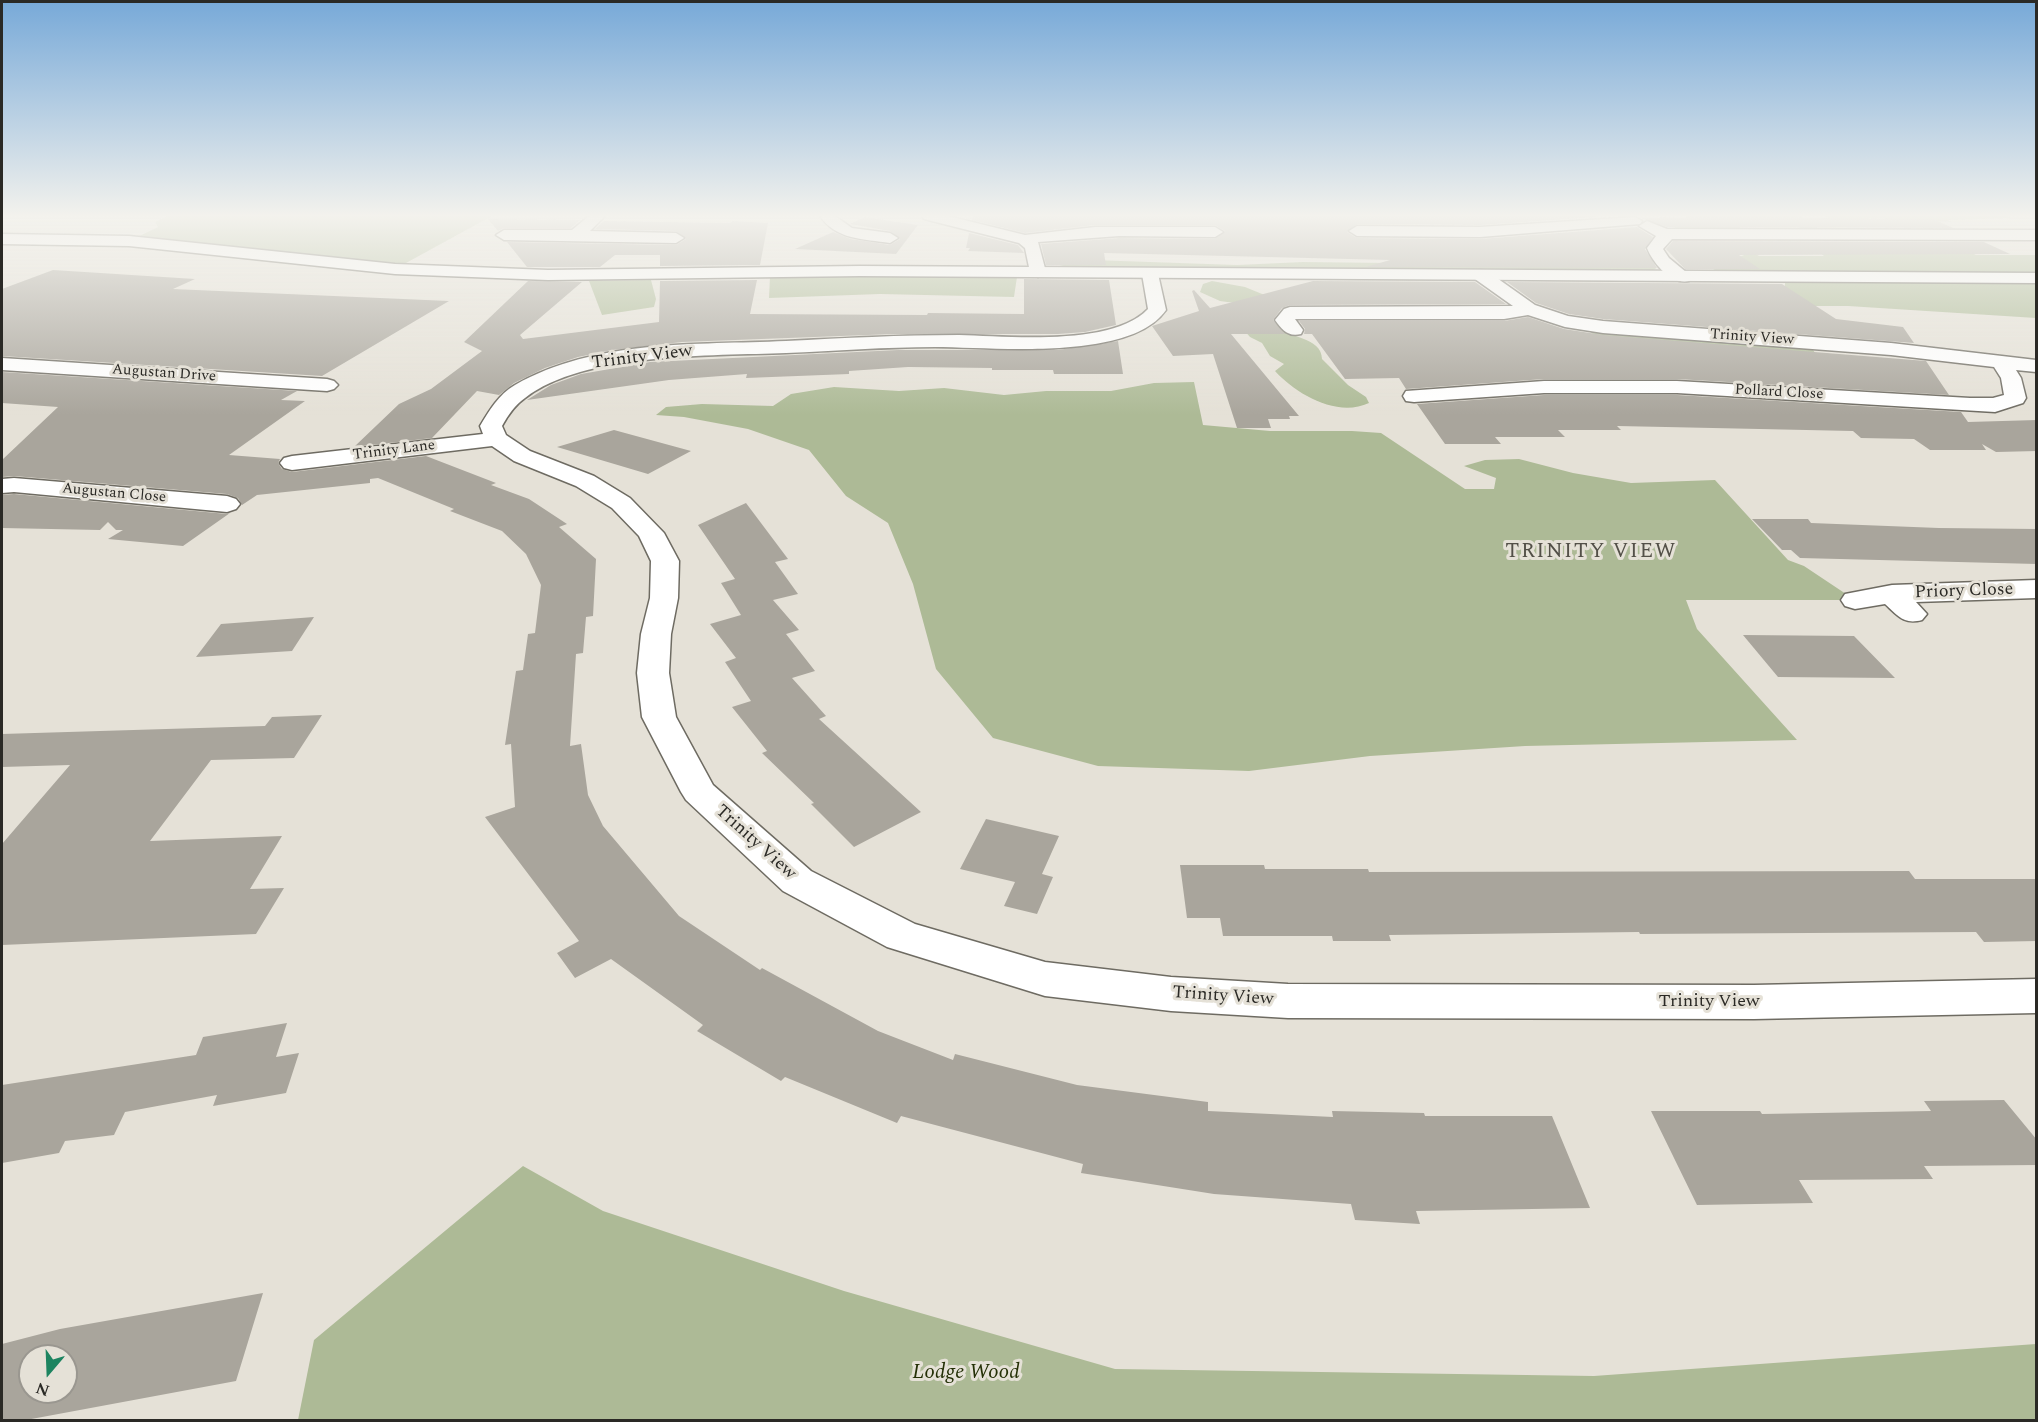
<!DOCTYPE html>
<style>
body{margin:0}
#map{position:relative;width:2038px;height:1422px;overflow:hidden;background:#e5e1d7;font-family:Spectral,serif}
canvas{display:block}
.frame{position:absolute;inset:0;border:3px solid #2a2925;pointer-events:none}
.north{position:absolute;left:18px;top:1344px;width:60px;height:60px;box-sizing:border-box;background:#e5e1d7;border:2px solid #9a9790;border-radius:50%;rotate:199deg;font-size:16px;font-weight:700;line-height:24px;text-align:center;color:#2a2925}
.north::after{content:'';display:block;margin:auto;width:21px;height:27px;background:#1d8460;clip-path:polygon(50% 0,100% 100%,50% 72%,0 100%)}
</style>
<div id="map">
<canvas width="2038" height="1422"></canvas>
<div class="frame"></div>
<div class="north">N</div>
</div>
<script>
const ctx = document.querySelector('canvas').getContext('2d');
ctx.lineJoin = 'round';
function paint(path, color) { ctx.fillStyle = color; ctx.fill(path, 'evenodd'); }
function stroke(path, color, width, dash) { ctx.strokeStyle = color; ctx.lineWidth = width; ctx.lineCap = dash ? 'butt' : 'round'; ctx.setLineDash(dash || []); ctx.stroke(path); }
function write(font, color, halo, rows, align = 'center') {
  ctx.font = font + ' Spectral,serif'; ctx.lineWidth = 6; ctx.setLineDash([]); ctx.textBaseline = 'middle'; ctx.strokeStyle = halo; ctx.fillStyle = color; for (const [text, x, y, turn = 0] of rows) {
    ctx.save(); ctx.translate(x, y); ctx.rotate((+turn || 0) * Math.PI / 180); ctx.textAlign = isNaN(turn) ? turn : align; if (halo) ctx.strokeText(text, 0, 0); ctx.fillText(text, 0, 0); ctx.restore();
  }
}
paint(new Path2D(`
 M 167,216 L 492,216 L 395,269 L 129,241 L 158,227 L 155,222 Z
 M 1685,216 L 1801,216 L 1819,226 C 1811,234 1802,229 1793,225 L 1808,224 L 1796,218 L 1724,218 L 1746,231 L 1685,230 L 1658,224 L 1696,224 Z
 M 1824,216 L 2007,216 L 2012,218 L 1948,220 L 1952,222 L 1870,218 L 1845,226 Z
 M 1740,245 L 1759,256 L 1824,256 L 1819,252 L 1964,249 L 1976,255 L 2036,255 L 2036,275 L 1718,272 L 1700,261 L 1742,256 L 1744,255 Z
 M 1064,259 L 1237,265 L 1303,262 L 1654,266 L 1656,269 L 1646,272 L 1072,268 L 1055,264 Z
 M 770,276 L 1017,277 L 1014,297 L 880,294 L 769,298 Z
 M 651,280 L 656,299 L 654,307 L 602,315 L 589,281 Z
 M 1212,281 L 1245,287 L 1267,296 C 1269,305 1270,317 1275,324 C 1286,339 1322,336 1322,359 L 1348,385 L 1366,397 L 1369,403 C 1337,418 1296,394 1275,371 L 1284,364 L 1270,356 L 1262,343 L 1250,337 L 1243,329 L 1242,304 L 1220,301 L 1200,292 L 1203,284 Z
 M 1947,281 L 2036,282 L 2036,318 L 1848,306 L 1785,306 L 1785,283 Z
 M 1588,330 L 1812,348 L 1815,353 L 1603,343 Z
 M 1194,382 L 1203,425 L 1270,431 L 1352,431 L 1381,433 L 1465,489 L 1494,489 L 1496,478 L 1464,466 L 1485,460 L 1519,459 L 1573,473 L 1631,483 L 1715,480 L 1788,560 L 1804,566 L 1855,600 L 1686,600 L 1697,629 L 1797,740 L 1525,746 L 1370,756 L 1249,771 L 1098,766 L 993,738 L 936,669 L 913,584 L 888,523 L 846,496 L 809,450 L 748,429 L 684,417 L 656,415 L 666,407 L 702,404 L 773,406 L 791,394 L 834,387 L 899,391 L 944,388 L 1004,395 L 1046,391 L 1111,391 L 1154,383 Z
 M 523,1166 L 603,1211 L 844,1291 L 1115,1369 L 1594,1376 L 2036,1344 L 2036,1420 L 298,1420 L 314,1340 Z`), '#adba96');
paint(new Path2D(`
 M 973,216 L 1595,216 L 1596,217 L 1480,225 L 1357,224 L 1347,232 L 1357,238 L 1480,239 L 1637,227 L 1653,237 L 1645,249 L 1657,268 L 1366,267 L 1390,260 L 1104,253 L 1106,265 L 1046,265 L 1041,244 L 1119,238 L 1215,239 L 1225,231 L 1215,225 L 1095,225 L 1025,233 L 972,220 Z
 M 864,217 L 918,225 L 896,254 L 795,249 L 833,232 L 851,239 L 890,245 L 900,239 L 890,231 L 850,224 Z
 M 1702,217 L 1934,219 L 1953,228 L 1667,227 L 1641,218 Z
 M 488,219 L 580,220 L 571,228 L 504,228 L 498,231 Z
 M 604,221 L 730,223 L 733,221 L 768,223 L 760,265 L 660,266 L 660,255 L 615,255 L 600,267 L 527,267 L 507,242 L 676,245 L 686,239 L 676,231 L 595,229 Z
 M 969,233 L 1018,245 L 1024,253 L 968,251 L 970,248 L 966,248 Z
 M 1673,241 L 1984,242 L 2010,254 L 1739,255 L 1760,269 L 1685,269 L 1666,249 Z
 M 53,270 L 195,279 L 173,289 L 449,301 L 322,376 L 2,356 L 2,289 Z
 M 1024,279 L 1109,280 L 1116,325 L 1085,332 L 1058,334 L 894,334 L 682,342 L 612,350 L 578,357 L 545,368 L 514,383 L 499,395 L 477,391 L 432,438 L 354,447 L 399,404 L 431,389 L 482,351 L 464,342 L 528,281 L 582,282 L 520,335 L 523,339 L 659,322 L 660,281 L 757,280 L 750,314 L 927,315 L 928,313 L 1024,314 Z
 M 1313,281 L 1475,282 L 1506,304 L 1290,305 L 1282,308 L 1273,320 L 1285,334 L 1231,334 L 1299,416 L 1289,416 L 1290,419 L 1268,419 L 1271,428 L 1237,428 L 1213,354 L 1173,356 L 1152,326 L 1199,311 L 1192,291 L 1194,290 L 1210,308 Z
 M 1507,282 L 1782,284 L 1836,319 L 1903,327 L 1914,343 L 1603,319 L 1569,314 L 1536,303 Z
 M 1528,317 L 1564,329 L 1603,335 L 1926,361 L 1949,395 L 1677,379 L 1544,379 L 1406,389 L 1399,378 L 1345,379 L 1312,334 L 1304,334 L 1305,329 L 1299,321 L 1504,321 Z
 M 1118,341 L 1123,374 L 1054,374 L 1053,370 L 992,370 L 992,368 L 908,367 L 849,371 L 849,374 L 746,378 L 747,374 L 669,380 L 527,400 L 551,385 L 581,374 L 650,362 L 898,350 L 1058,350 Z
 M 2,372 L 297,391 L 281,400 L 305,401 L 229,455 L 280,459 L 278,463 L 282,469 L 292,472 L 426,456 L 496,483 L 491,485 L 529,499 L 567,524 L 559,527 L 596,559 L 593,616 L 586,617 L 583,653 L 576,654 L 570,746 L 581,744 L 588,795 L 603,826 L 679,916 L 760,970 L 762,968 L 878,1031 L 953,1060 L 955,1054 L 1077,1085 L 1208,1102 L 1208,1111 L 1333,1117 L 1332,1111 L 1424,1113 L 1425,1116 L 1552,1116 L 1590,1208 L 1416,1211 L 1420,1224 L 1355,1220 L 1351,1204 L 1214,1194 L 1081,1173 L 1083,1164 L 901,1116 L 897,1123 L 785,1077 L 781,1081 L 697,1031 L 703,1025 L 611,959 L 575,978 L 557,953 L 579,941 L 485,817 L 515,807 L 511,744 L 505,745 L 516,671 L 523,670 L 528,634 L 535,633 L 541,585 L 526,554 L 502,531 L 450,511 L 454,509 L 378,478 L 370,479 L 370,483 L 257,495 L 242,505 L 238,498 L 227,494 L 14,476 L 2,477 L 2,460 L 58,407 L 2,403 Z
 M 1544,395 L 1677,395 L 1961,412 L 1968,422 L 2037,420 L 2037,451 L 1996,452 L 1982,444 L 1986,450 L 1930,450 L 1914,439 L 1861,438 L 1853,431 L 1666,427 L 1617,426 L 1621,430 L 1558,430 L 1565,437 L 1495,437 L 1501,444 L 1445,444 L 1417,404 Z
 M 614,430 L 691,451 L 648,474 L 557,447 Z
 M 14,494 L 227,514 L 230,513 L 183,546 L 108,539 L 123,530 L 116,530 L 108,522 L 100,530 L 2,528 L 2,495 Z
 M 746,503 L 788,559 L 775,562 L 798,594 L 773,600 L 799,630 L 786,634 L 815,671 L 792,678 L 826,716 L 819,719 L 921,812 L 854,847 L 811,804 L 814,803 L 762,753 L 767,751 L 732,707 L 751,701 L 725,662 L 736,658 L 710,624 L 741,615 L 721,583 L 735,579 L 698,525 Z
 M 1752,519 L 1808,519 L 1811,523 L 1939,528 L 2037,529 L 2037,564 L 1800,558 L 1791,550 L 1782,550 Z
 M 314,617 L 292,651 L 196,657 L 221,624 Z
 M 1743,635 L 1854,636 L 1895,678 L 1778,677 Z
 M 322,715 L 294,758 L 211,760 L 150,841 L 282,836 L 250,889 L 284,888 L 256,934 L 2,945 L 2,844 L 70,765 L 2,767 L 2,734 L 265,726 L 272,717 Z
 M 986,819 L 1059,836 L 1042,874 L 1053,877 L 1037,914 L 1004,906 L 1015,882 L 960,869 Z
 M 1180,865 L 1264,865 L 1265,869 L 1368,869 L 1369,872 L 1909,871 L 1915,879 L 2037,879 L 2037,941 L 1984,942 L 1976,932 L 1640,934 L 1639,932 L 1389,935 L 1391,941 L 1333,941 L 1332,936 L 1223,936 L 1220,918 L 1187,918 Z
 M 287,1023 L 276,1057 L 299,1053 L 286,1093 L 213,1106 L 217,1095 L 125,1112 L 114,1135 L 65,1141 L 59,1153 L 2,1163 L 2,1085 L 196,1055 L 203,1037 Z
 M 2004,1100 L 2037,1140 L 2037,1165 L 1924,1166 L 1933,1179 L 1799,1180 L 1813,1203 L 1697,1205 L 1651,1111 L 1760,1111 L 1762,1114 L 1931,1111 L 1924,1101 Z
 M 263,1293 L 236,1381 L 26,1420 L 2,1420 L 2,1344 L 60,1329 ZM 30,1356 L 66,1356 L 66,1392 L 30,1392 Z`), '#a9a59c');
const minor = new Path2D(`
 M 589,216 L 605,216 L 590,231 L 676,233 L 684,238 L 676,243 L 504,240 L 496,235 L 504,230 L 572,230 Z
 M 820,216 L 835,216 L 852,228 L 890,233 L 898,238 L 890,243 C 864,239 836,240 820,216 Z
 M 922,216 L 948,216 L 1025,235 L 1095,227 L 1215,227 L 1223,232 L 1215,237 L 1119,236 L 1038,242 L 1046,272 L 1038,277 L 1030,272 L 1025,248 L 1019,243 L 924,219 Z
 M 1635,217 L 1642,221 L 1640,224 L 1480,237 L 1357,236 L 1349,231 L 1357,226 L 1480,227 Z
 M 1647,221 L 1667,229 L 2036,230 L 2036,240 L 1672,239 L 1663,249 L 1669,258 L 1692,277 L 1689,281 C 1671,285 1653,263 1647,248 L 1656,236 L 1639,226 Z
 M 1150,269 L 1156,270 L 1158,274 L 1166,310 C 1130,362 992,347 935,347 C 885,347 836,351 786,353 C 712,356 584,352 525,398 C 515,405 508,415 502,426 L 506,435 L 530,451 L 594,476 L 630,498 L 664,533 L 679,561 L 678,598 L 671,634 L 669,673 L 676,717 L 713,785 L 811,871 L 915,924 L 1045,962 L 1171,977 L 1288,984 L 1754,985 L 2036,979 L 2036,1013 L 1754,1019 L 1288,1018 L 1171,1011 L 1045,996 L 887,947 L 783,891 L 686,800 L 681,792 L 642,717 L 637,673 L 641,634 L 650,598 L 651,561 L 639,536 L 612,508 L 576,486 L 514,461 L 492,446 L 292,470 L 284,468 L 280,463 L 284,458 L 292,456 L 483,434 L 480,426 C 489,411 499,394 515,385 C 596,339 696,345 786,341 C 843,338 901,335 959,335 C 1007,336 1112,347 1148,309 L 1142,274 L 1144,270 Z
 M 1481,270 L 1487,271 L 1535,305 L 1568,316 L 1603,321 L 1891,343 L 2036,360 L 2036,372 L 2016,370 L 2021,378 L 2026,398 L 2023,403 L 1995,412 L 1677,393 L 1544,393 L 1414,402 L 1406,401 L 1403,396 L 1406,391 L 1544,381 L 1677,381 L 1970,398 L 1993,398 L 2004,395 L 2001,378 L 1994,367 L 1891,355 L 1603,333 L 1565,327 L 1528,315 L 1504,319 L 1295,319 L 1303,330 L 1301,334 C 1288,337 1282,330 1275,320 L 1284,309 L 1290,307 L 1513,306 L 1475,279 L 1473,275 L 1475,271 Z
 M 2,358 L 327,379 L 334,381 L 338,385 L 334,389 L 327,391 L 2,370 Z
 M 14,478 L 227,496 L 236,499 L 240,504 L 236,509 L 227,512 L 14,492 L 2,493 L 2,479 Z
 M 2036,580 L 2036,598 L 1916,602 L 1927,614 L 1922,620 C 1904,625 1898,616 1885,604 L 1855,609 L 1845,606 L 1841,600 L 1845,594 L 1892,585 Z`);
const tertiary = new Path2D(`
 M 2,234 L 129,236 L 395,264 L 548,270 L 860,266 L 2036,273 L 2036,283 L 860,276 L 548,280 L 395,274 L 129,246 L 2,244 Z`);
stroke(minor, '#6e6b62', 3);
stroke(tertiary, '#6e6b62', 3);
paint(minor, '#fff');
paint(tertiary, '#fff');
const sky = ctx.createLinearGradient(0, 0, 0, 415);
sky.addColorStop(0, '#77a9d8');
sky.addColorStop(0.52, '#f3f2ed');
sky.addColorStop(1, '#f3f2ed00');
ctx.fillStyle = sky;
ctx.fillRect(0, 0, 2038, 415);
write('15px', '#2a2925', '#e5e1d7', [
 ["Trinity View",1752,338,4],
 ["Augustan Drive",164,374,4],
 ["Pollard Close",1779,393,3],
 ["Trinity Lane",394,451,-7],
 ["Augustan Close",114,494,5]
]);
write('18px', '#2a2925', '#e5e1d7', [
 ["Trinity View",642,358,-7],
 ["Priory Close",1964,592,-2],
 ["Trinity View",755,843,42],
 ["Trinity View",1223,997,4],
 ["Trinity View",1709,1002]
]);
ctx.letterSpacing = '1.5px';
write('21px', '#535048', '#e5e1d7', [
 ["TRINITY VIEW",1591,553]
]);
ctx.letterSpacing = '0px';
write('italic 21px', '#243006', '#e5e1d7', [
 ["Lodge Wood",966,1374]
]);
</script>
